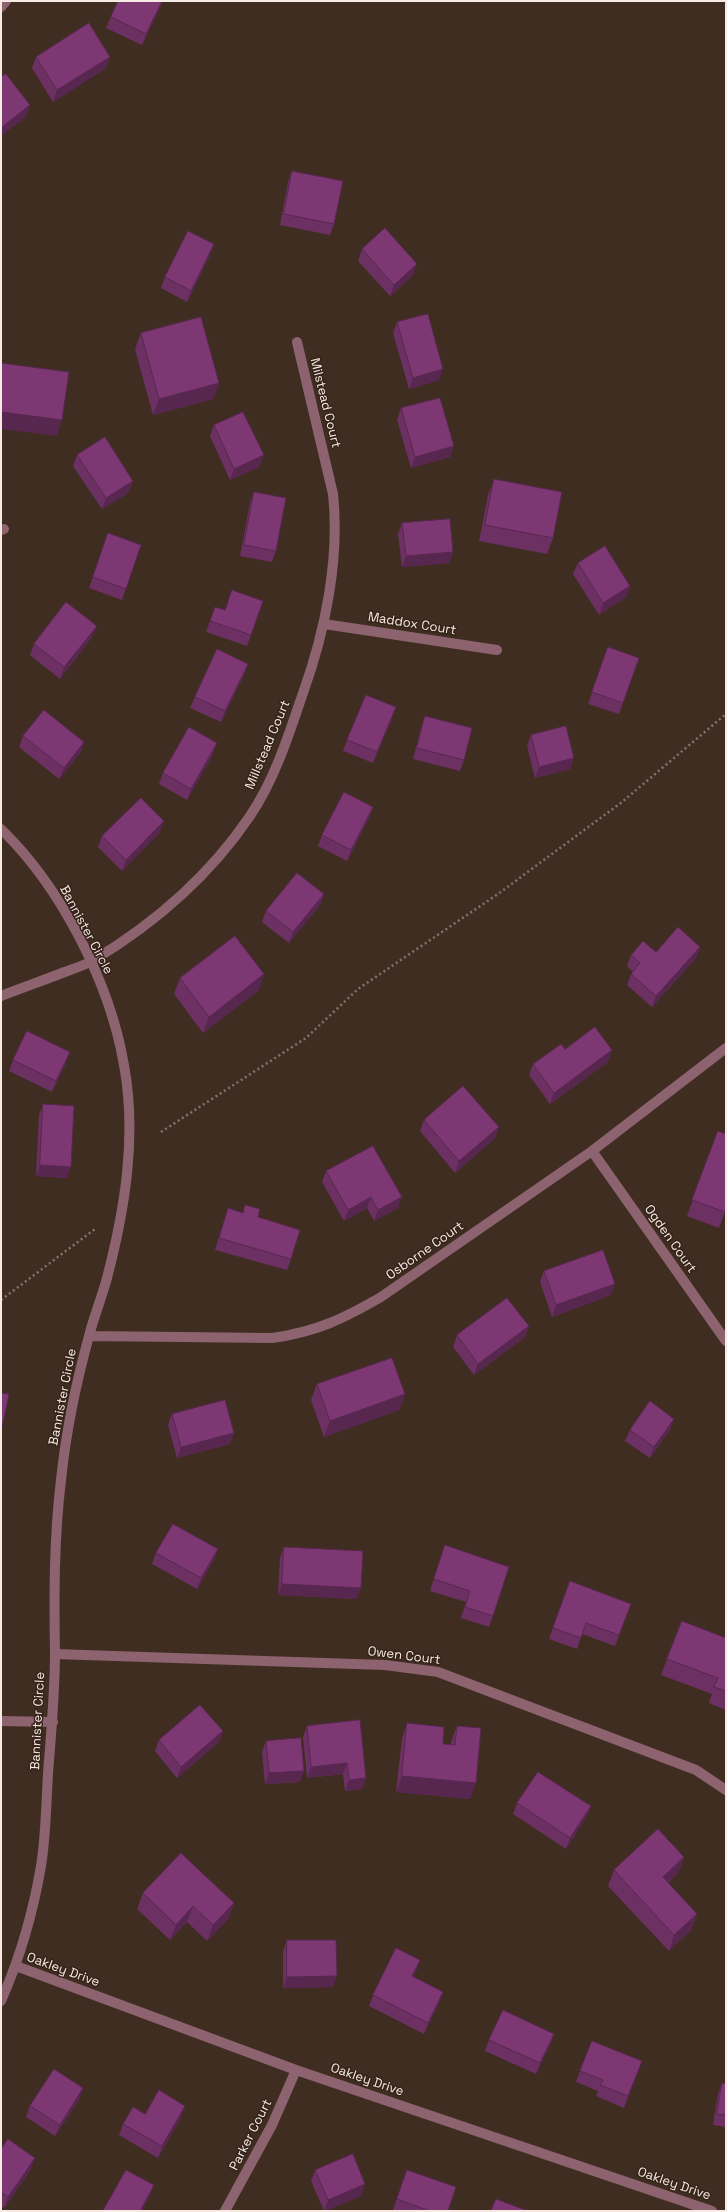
<!DOCTYPE html>
<style>
body{margin:0}
#map{position:relative;width:727px;height:2212px;overflow:hidden;background:#402d22;font-family:"Space Grotesk",sans-serif}
canvas{display:block}
.frame{position:absolute;inset:0;border:2px solid #f6eae3;pointer-events:none}
</style>
<div id="map">
<canvas width="727" height="2212"></canvas>
<div class="frame"></div>
</div>
<script>
const ctx = document.querySelector('canvas').getContext('2d');
ctx.lineJoin = 'round';
function stroke(path, color, width, dash) { ctx.strokeStyle = color; ctx.lineWidth = width; ctx.lineCap = dash ? 'butt' : 'round'; ctx.setLineDash(dash || []); ctx.stroke(path); }
function paint(path, color) { ctx.fillStyle = color; ctx.fill(path, 'evenodd'); }
function write(font, color, halo, rows, align = 'center') {
  ctx.font = font + ' "Space Grotesk",sans-serif'; ctx.lineWidth = 3; ctx.setLineDash([]); ctx.textBaseline = 'middle'; ctx.strokeStyle = halo; ctx.fillStyle = color; for (const [text, x, y, turn = 0] of rows) {
    ctx.save(); ctx.translate(x, y); ctx.rotate((+turn || 0) * Math.PI / 180); ctx.textAlign = isNaN(turn) ? turn : align; if (halo) ctx.strokeText(text, 0, 0); ctx.fillText(text, 0, 0); ctx.restore();
  }
}
stroke(new Path2D(`
 M 161,1132 L 306,1038 L 358,989 L 498,894 L 622,802 L 726,714
 M 1,1300 L 95,1229`), '#84746a', 2.5, [2, 3]);
stroke(new Path2D(`
 M 1,7 L 6,1
 M 1,530 L 4,529
 M 324,624 L 497,650
 M 1,829 C 61,887 110,983 124,1065 C 137,1136 125,1209 107,1278 C 102,1297 94,1316 89,1336 C 76,1383 66,1432 61,1480 C 54,1538 54,1595 55,1652 C 55,1693 51,1734 48,1774 C 46,1805 46,1836 41,1866 C 33,1913 20,1958 1,2001
 M 1,996 C 21,988 42,981 62,973 C 72,969 83,966 92,961 C 154,924 210,875 250,816 C 275,779 289,734 303,693 C 325,632 340,559 333,494 L 297,342
 M 592,1151 L 726,1341
 M 89,1336 L 272,1338 C 316,1332 343,1319 381,1297 L 592,1151 L 726,1048
 M 55,1654 L 385,1665 L 438,1672 L 696,1770 L 726,1790
 M 1,1721 L 53,1722
 M 16,1966 L 296,2070 L 712,2211
 M 225,2211 L 272,2125 L 296,2070`), '#8c636e', 10);
paint(new Path2D(`
 M 118,1 L 163,1 L 142,45 L 106,28 L 111,17 Z
 M 36,57 L 110,57 L 106,68 L 53,102 L 32,68 Z
 M 292,171 L 334,224 L 330,235 L 280,225 L 288,182 Z
 M 362,249 L 413,275 L 390,296 L 358,261 Z
 M 210,255 L 187,302 L 161,288 L 165,277 Z
 M 397,322 L 439,380 L 409,389 L 393,333 Z
 M 141,333 L 219,383 L 213,399 L 153,415 L 135,349 Z
 M 401,408 L 454,446 L 450,457 L 411,468 L 397,420 Z
 M 214,425 L 259,467 L 230,480 L 210,436 Z
 M 77,455 L 129,492 L 102,509 L 73,466 Z
 M 494,479 L 553,538 L 547,554 L 479,541 L 488,495 Z
 M 254,492 L 276,551 L 272,562 L 240,556 L 250,503 Z
 M 402,523 L 453,552 L 449,563 L 402,567 L 398,534 Z
 M 108,533 L 141,545 L 122,600 L 89,588 Z
 M 578,563 L 630,586 L 626,597 L 599,615 L 573,574 Z
 M 263,601 L 247,646 L 206,632 L 215,607 L 225,610 Z
 M 92,637 L 60,679 L 30,655 L 34,644 Z
 M 608,647 L 639,658 L 619,714 L 588,704 Z
 M 248,664 L 244,675 L 221,722 L 190,708 L 195,697 Z
 M 425,716 L 464,760 L 460,771 L 413,759 L 421,728 Z
 M 392,719 L 373,763 L 343,751 L 347,740 Z
 M 531,735 L 570,769 L 535,778 L 527,746 Z
 M 23,736 L 84,742 L 80,753 L 59,779 L 19,747 Z
 M 213,754 L 187,800 L 159,784 L 163,773 Z
 M 373,807 L 369,818 L 347,861 L 318,846 L 322,835 Z
 M 160,832 L 122,871 L 98,847 L 102,836 Z
 M 324,894 L 320,905 L 289,943 L 262,922 L 266,911 Z
 M 700,947 L 696,958 L 652,1007 L 627,985 L 631,974 L 633,972 L 627,966 L 631,955 Z
 M 180,978 L 259,990 L 203,1033 L 174,994 Z
 M 13,1060 L 66,1063 L 52,1092 L 9,1071 Z
 M 608,1062 L 550,1104 L 529,1075 L 533,1064 Z
 M 43,1104 L 67,1178 L 36,1176 L 39,1115 Z
 M 424,1120 L 495,1138 L 455,1173 L 420,1131 Z
 M 718,1131 L 726,1209 L 719,1228 L 687,1216 Z
 M 326,1171 L 398,1208 L 374,1221 L 367,1208 L 344,1221 L 322,1182 Z
 M 245,1205 L 258,1217 L 291,1259 L 287,1270 L 215,1250 L 224,1220 L 228,1208 L 242,1213 Z
 M 544,1271 L 611,1295 L 552,1317 L 540,1282 Z
 M 529,1326 L 525,1337 L 474,1375 L 453,1347 L 457,1335 Z
 M 317,1384 L 405,1394 L 399,1410 L 324,1437 L 311,1400 Z
 M 172,1414 L 230,1444 L 177,1458 L 168,1425 Z
 M 630,1430 L 670,1430 L 650,1458 L 625,1441 Z
 M 445,1545 L 493,1616 L 489,1627 L 461,1618 L 466,1602 L 430,1591 Z
 M 284,1547 L 357,1599 L 278,1595 L 280,1558 Z
 M 156,1553 L 214,1560 L 197,1589 L 152,1564 Z
 M 570,1581 L 631,1604 L 615,1646 L 582,1634 L 577,1649 L 549,1639 Z
 M 726,1638 L 726,1710 L 709,1703 L 712,1694 L 661,1675 L 667,1659 Z
 M 407,1723 L 443,1744 L 451,1744 L 451,1742 L 457,1726 L 470,1799 L 396,1792 L 402,1739 Z
 M 307,1726 L 366,1778 L 362,1789 L 345,1791 L 343,1774 L 307,1778 L 303,1737 Z
 M 159,1740 L 219,1742 L 177,1778 L 155,1751 Z
 M 266,1741 L 300,1782 L 265,1784 L 262,1752 Z
 M 517,1803 L 591,1806 L 586,1817 L 566,1849 L 513,1814 Z
 M 684,1857 L 678,1873 L 668,1883 L 697,1914 L 691,1930 L 669,1951 L 608,1886 L 614,1870 Z
 M 143,1893 L 234,1903 L 228,1919 L 207,1941 L 187,1922 L 170,1940 L 137,1909 Z
 M 287,1940 L 333,1987 L 283,1988 L 283,1951 Z
 M 420,1960 L 416,1971 L 413,1977 L 443,1992 L 439,2003 L 424,2034 L 369,2006 L 373,1995 Z
 M 554,2034 L 550,2045 L 536,2074 L 485,2051 L 489,2040 Z
 M 580,2071 L 638,2072 L 624,2108 L 596,2096 L 598,2091 L 576,2082 Z
 M 722,2083 L 726,2084 L 726,2127 L 713,2125 L 718,2094 Z
 M 79,2100 L 55,2136 L 26,2117 L 30,2106 Z
 M 145,2114 L 181,2117 L 158,2158 L 119,2135 L 123,2124 Z
 M 1,2149 L 31,2169 L 4,2208 L 1,2206 Z
 M 315,2170 L 361,2196 L 324,2211 L 311,2181 Z
 M 407,2170 L 448,2211 L 395,2211 L 393,2210 Z`), '#6c3063');
paint(new Path2D(`
 M 162,1 L 163,1 L 142,45 L 146,34 Z
 M 110,57 L 106,68 L 53,102 L 57,90 Z
 M 30,105 L 26,117 L 1,136 L 1,128 Z
 M 214,244 L 210,255 L 187,302 L 191,291 Z
 M 417,264 L 413,275 L 390,296 L 394,285 Z
 M 443,369 L 439,380 L 409,389 L 413,378 Z
 M 219,383 L 213,399 L 153,415 L 159,399 Z
 M 1,412 L 62,420 L 57,436 L 1,429 Z
 M 454,446 L 450,457 L 411,468 L 415,457 Z
 M 264,455 L 259,467 L 230,480 L 234,469 Z
 M 133,481 L 129,492 L 102,509 L 106,498 Z
 M 453,552 L 449,563 L 402,567 L 406,556 Z
 M 630,586 L 626,597 L 599,615 L 603,603 Z
 M 97,626 L 92,637 L 60,679 L 64,667 Z
 M 248,664 L 244,675 L 221,722 L 225,711 Z
 M 396,707 L 392,719 L 373,763 L 377,752 Z
 M 84,742 L 80,753 L 59,779 L 64,768 Z
 M 217,743 L 213,754 L 187,800 L 191,789 Z
 M 574,758 L 570,769 L 535,778 L 539,767 Z
 M 373,807 L 369,818 L 347,861 L 351,850 Z
 M 164,821 L 160,832 L 122,871 L 126,860 Z
 M 324,894 L 320,905 L 289,943 L 293,932 Z
 M 700,947 L 696,958 L 652,1007 L 656,996 Z
 M 264,974 L 259,990 L 203,1033 L 209,1017 Z
 M 612,1050 L 608,1062 L 550,1104 L 554,1093 Z
 M 70,1052 L 66,1063 L 52,1092 L 56,1081 Z
 M 499,1127 L 495,1138 L 455,1173 L 459,1161 Z
 M 40,1165 L 71,1167 L 67,1178 L 36,1176 Z
 M 371,1197 L 367,1208 L 344,1221 L 348,1210 Z
 M 402,1197 L 398,1208 L 374,1221 L 378,1210 Z
 M 615,1284 L 611,1295 L 552,1317 L 556,1305 Z
 M 529,1326 L 525,1337 L 474,1375 L 478,1364 Z
 M 405,1394 L 399,1410 L 324,1437 L 330,1421 Z
 M 674,1419 L 670,1430 L 650,1458 L 654,1447 Z
 M 234,1433 L 230,1444 L 177,1458 L 181,1447 Z
 M 218,1549 L 214,1560 L 197,1589 L 201,1578 Z
 M 282,1584 L 361,1588 L 357,1599 L 278,1595 Z
 M 223,1731 L 219,1742 L 177,1778 L 181,1767 Z
 M 347,1763 L 343,1774 L 307,1778 L 311,1767 Z
 M 304,1771 L 300,1782 L 265,1784 L 269,1773 Z
 M 402,1776 L 476,1783 L 470,1799 L 396,1792 Z
 M 366,1778 L 362,1789 L 345,1791 L 349,1780 Z
 M 591,1806 L 586,1817 L 566,1849 L 570,1838 Z
 M 684,1857 L 678,1873 L 657,1893 L 663,1877 Z
 M 234,1903 L 228,1919 L 207,1941 L 213,1925 Z
 M 193,1906 L 187,1922 L 170,1940 L 176,1925 Z
 M 697,1914 L 691,1930 L 669,1951 L 674,1935 Z
 M 420,1960 L 416,1971 L 407,1987 L 412,1976 Z
 M 337,1976 L 333,1987 L 283,1988 L 287,1977 Z
 M 443,1992 L 439,2003 L 424,2034 L 428,2023 Z
 M 554,2034 L 550,2045 L 536,2074 L 540,2063 Z
 M 642,2061 L 638,2072 L 624,2108 L 628,2096 Z
 M 83,2088 L 79,2100 L 55,2136 L 60,2125 Z
 M 185,2106 L 181,2117 L 158,2158 L 162,2146 Z
 M 35,2158 L 31,2169 L 4,2208 L 8,2197 Z
 M 365,2184 L 361,2196 L 324,2211 L 328,2200 Z
 M 154,2185 L 150,2196 L 142,2211 L 140,2211 Z`), '#582750');
const building = new Path2D(`
 M 118,1 L 162,1 L 146,34 L 111,17 Z
 M 89,23 L 110,57 L 57,90 L 36,57 Z
 M 6,74 L 30,105 L 1,128 L 1,77 Z
 M 292,171 L 343,181 L 334,224 L 284,214 Z
 M 385,228 L 417,264 L 394,285 L 362,249 Z
 M 188,231 L 214,244 L 191,291 L 165,277 Z
 M 428,314 L 443,369 L 413,378 L 397,322 Z
 M 201,317 L 219,383 L 159,399 L 141,333 Z
 M 1,363 L 69,372 L 62,420 L 1,412 Z
 M 440,398 L 454,446 L 415,457 L 401,408 Z
 M 243,412 L 264,455 L 234,469 L 214,425 Z
 M 105,437 L 133,481 L 106,498 L 77,455 Z
 M 494,479 L 562,492 L 553,538 L 485,525 Z
 M 254,492 L 286,498 L 276,551 L 244,545 Z
 M 450,519 L 453,552 L 406,556 L 402,523 Z
 M 108,533 L 141,545 L 126,589 L 93,577 Z
 M 605,546 L 630,586 L 603,603 L 578,563 Z
 M 232,590 L 263,601 L 251,635 L 210,621 L 215,607 L 225,610 Z
 M 66,602 L 97,626 L 64,667 L 34,644 Z
 M 608,647 L 639,658 L 623,703 L 592,692 Z
 M 217,649 L 248,664 L 225,711 L 195,697 Z
 M 366,695 L 396,707 L 377,752 L 347,740 Z
 M 44,710 L 84,742 L 64,768 L 23,736 Z
 M 425,716 L 472,728 L 464,760 L 417,748 Z
 M 566,726 L 574,758 L 539,767 L 531,735 Z
 M 189,727 L 217,743 L 191,789 L 163,773 Z
 M 344,792 L 373,807 L 351,850 L 322,835 Z
 M 141,798 L 164,821 L 126,860 L 102,836 Z
 M 297,873 L 324,894 L 293,932 L 266,911 Z
 M 678,927 L 700,947 L 656,996 L 631,974 L 640,963 L 631,955 L 643,941 L 656,952 Z
 M 235,936 L 264,974 L 209,1017 L 180,978 Z
 M 595,1027 L 612,1050 L 554,1093 L 533,1064 L 561,1044 L 565,1049 Z
 M 27,1031 L 70,1052 L 56,1081 L 13,1060 Z
 M 463,1086 L 499,1127 L 459,1161 L 424,1120 Z
 M 43,1104 L 74,1106 L 71,1167 L 40,1165 Z
 M 718,1131 L 726,1134 L 726,1209 L 725,1212 L 692,1200 Z
 M 373,1146 L 402,1197 L 378,1210 L 371,1197 L 348,1210 L 326,1171 Z
 M 245,1205 L 260,1209 L 258,1217 L 300,1230 L 291,1259 L 219,1238 L 228,1208 L 243,1213 Z
 M 603,1250 L 615,1284 L 556,1305 L 544,1271 Z
 M 507,1298 L 529,1326 L 478,1364 L 457,1335 Z
 M 392,1358 L 405,1394 L 330,1421 L 317,1384 Z
 M 1,1393 L 9,1394 L 1,1433 Z
 M 225,1400 L 234,1433 L 181,1447 L 172,1414 Z
 M 650,1401 L 674,1419 L 654,1447 L 630,1430 Z
 M 173,1524 L 218,1549 L 201,1578 L 156,1553 Z
 M 445,1545 L 509,1567 L 493,1616 L 465,1607 L 470,1591 L 434,1579 Z
 M 284,1547 L 363,1551 L 361,1588 L 282,1584 Z
 M 570,1581 L 631,1604 L 619,1635 L 586,1623 L 581,1638 L 553,1628 Z
 M 682,1621 L 726,1638 L 726,1691 L 714,1687 L 718,1678 L 667,1659 Z
 M 200,1705 L 223,1731 L 181,1767 L 159,1740 Z
 M 360,1720 L 366,1778 L 349,1780 L 347,1763 L 311,1767 L 307,1726 Z
 M 407,1723 L 444,1727 L 443,1744 L 455,1745 L 457,1726 L 481,1728 L 476,1783 L 402,1776 Z
 M 301,1738 L 304,1771 L 269,1773 L 266,1741 Z
 M 538,1772 L 591,1806 L 570,1838 L 517,1803 Z
 M 658,1829 L 684,1857 L 663,1877 L 697,1914 L 674,1935 L 614,1870 Z
 M 181,1853 L 234,1903 L 213,1925 L 193,1906 L 176,1925 L 143,1893 Z
 M 287,1940 L 336,1940 L 337,1976 L 287,1977 Z
 M 396,1948 L 420,1960 L 412,1976 L 443,1992 L 428,2023 L 373,1995 Z
 M 503,2010 L 554,2034 L 540,2063 L 489,2040 Z
 M 592,2041 L 642,2061 L 628,2096 L 600,2085 L 603,2080 L 580,2071 Z
 M 54,2069 L 83,2088 L 60,2125 L 30,2106 Z
 M 722,2083 L 726,2084 L 726,2115 L 717,2114 Z
 M 159,2090 L 185,2106 L 162,2146 L 123,2124 L 133,2107 L 145,2114 Z
 M 8,2139 L 35,2158 L 8,2197 L 1,2192 L 1,2149 Z
 M 353,2154 L 365,2184 L 328,2200 L 315,2170 Z
 M 126,2170 L 154,2185 L 140,2211 L 103,2211 Z
 M 407,2170 L 456,2187 L 448,2211 L 430,2211 L 397,2199 Z
 M 496,2199 L 528,2211 L 491,2211 Z`);
paint(building, '#7d3873');
stroke(building, '#582750', 1);
write('13px', '#f6eae3', '#352319', [
 ["Milstead Court",325,403,76],
 ["Maddox Court",412,624,9],
 ["Millstead Court",268,745,-67],
 ["Bannister Circle",86,930,62],
 ["Ogden Court",670,1239,55],
 ["Osborne Court",425,1251,-35],
 ["Bannister Circle",63,1397,-79],
 ["Owen Court",404,1656,7],
 ["Bannister Circle",38,1721,-87],
 ["Oakley Drive",63,1970,20],
 ["Oakley Drive",367,2080,19],
 ["Parker Court",251,2135,-63],
 ["Oakley Drive",674,2184,19]
]);
</script>
